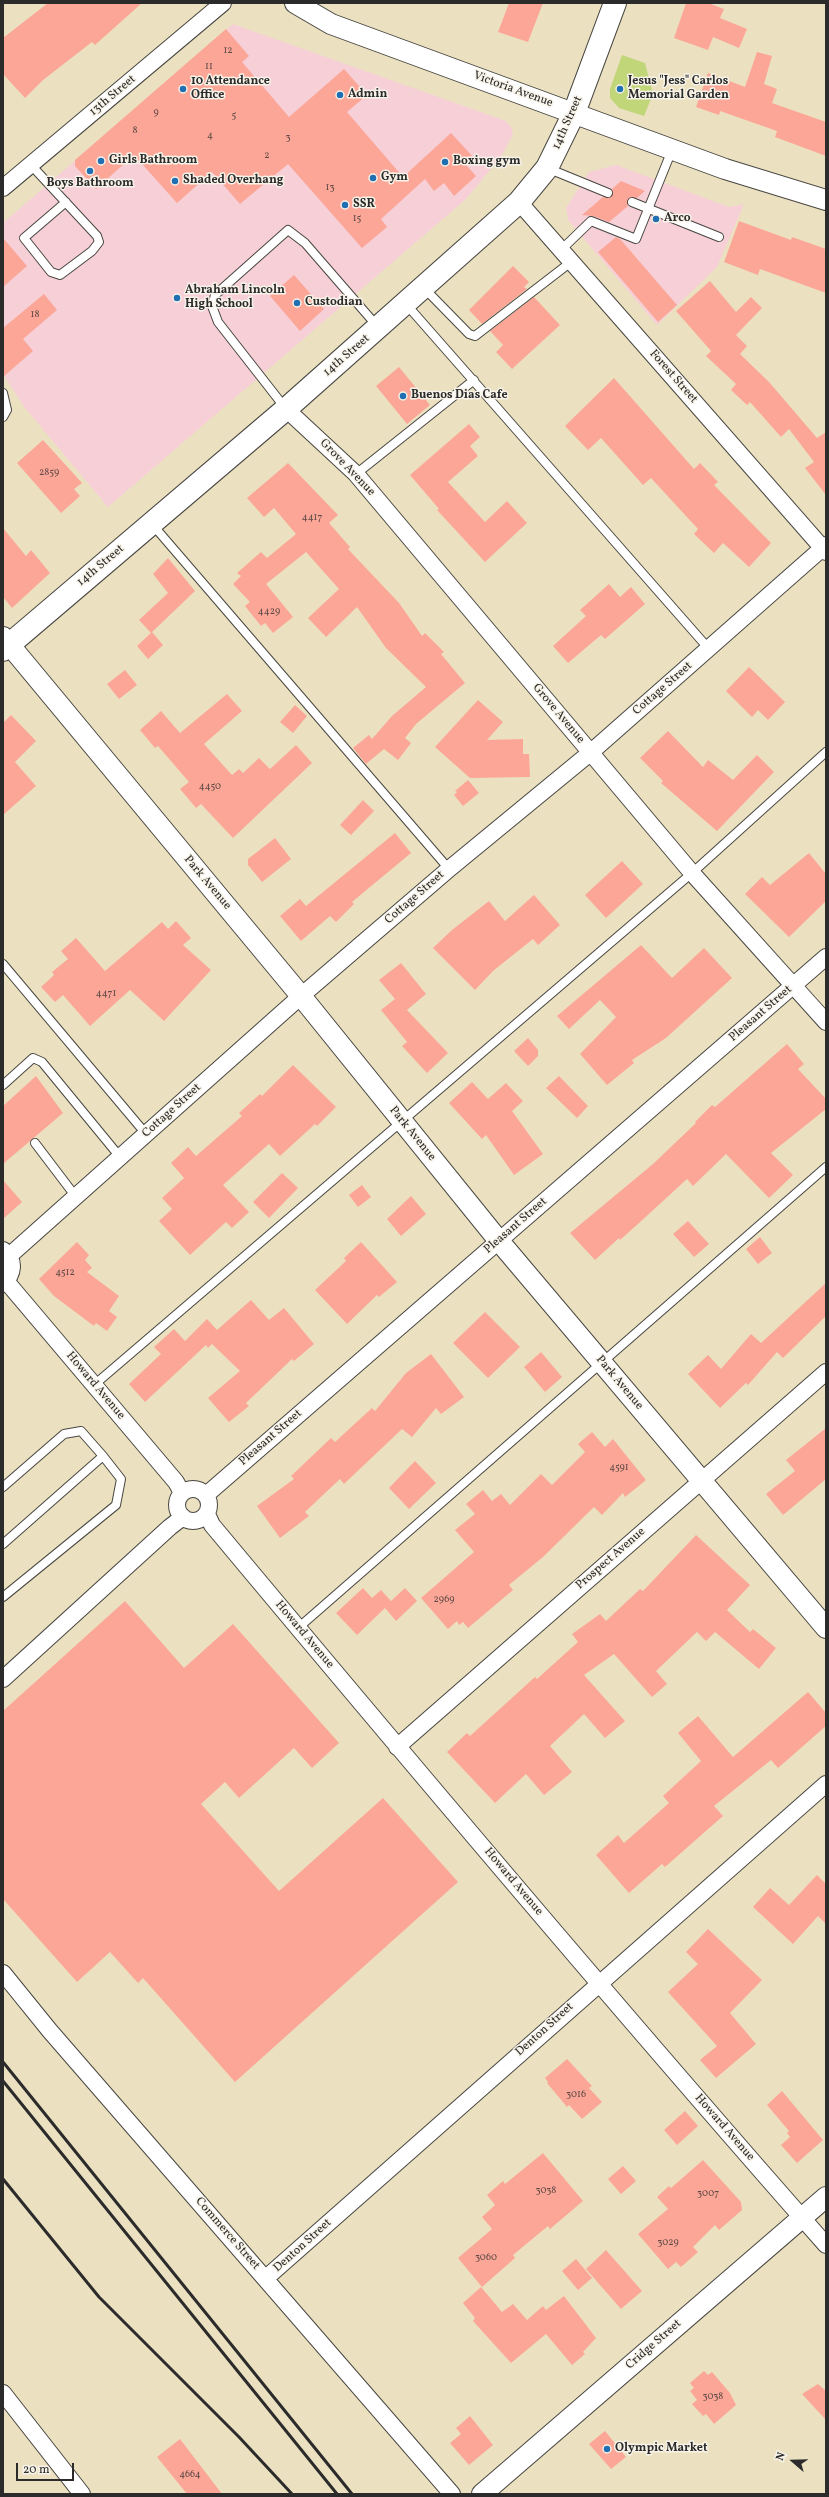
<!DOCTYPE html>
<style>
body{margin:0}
#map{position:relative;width:829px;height:2497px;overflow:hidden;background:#ebe1c0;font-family:Vollkorn,serif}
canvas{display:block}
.frame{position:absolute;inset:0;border:4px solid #2b2b2b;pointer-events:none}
.north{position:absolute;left:773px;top:2441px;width:40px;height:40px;-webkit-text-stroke:3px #f7f3e8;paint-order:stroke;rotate:290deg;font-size:11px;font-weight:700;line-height:16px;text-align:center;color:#2b2b2b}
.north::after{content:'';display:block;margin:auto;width:14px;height:18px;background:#2b2b2b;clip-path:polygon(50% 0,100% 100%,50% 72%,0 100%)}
.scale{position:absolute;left:16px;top:2463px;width:58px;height:18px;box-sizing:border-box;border:2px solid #2b2b2b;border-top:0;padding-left:5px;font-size:12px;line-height:14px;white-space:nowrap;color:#2b2b2b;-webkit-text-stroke:3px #f7f3e8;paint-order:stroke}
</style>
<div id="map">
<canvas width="829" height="2497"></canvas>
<div class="frame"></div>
<div class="north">N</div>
<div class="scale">20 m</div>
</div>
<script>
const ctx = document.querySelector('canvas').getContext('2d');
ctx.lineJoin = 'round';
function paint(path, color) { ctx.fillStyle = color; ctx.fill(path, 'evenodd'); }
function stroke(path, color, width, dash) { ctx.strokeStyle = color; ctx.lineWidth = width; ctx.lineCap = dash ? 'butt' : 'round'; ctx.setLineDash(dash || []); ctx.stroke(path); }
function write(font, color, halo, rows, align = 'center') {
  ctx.font = font + ' Vollkorn,serif'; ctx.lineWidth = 3; ctx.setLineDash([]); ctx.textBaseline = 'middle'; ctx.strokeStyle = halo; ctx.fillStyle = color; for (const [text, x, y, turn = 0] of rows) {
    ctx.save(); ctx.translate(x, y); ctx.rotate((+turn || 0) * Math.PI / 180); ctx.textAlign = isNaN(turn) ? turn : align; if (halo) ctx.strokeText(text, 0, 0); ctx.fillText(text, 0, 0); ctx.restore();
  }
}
paint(new Path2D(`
 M 233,24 L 506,121 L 511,127 L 513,134 L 501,157 L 465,200 L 108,507 L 25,408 L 3,374 L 3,223 Z
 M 616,165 L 729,207 L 744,204 L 717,267 L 657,325 L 568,220 L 566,208 L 589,172 Z`), '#f6cfd7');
paint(new Path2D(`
 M 622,55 L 645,63 L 653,94 L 644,116 L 619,108 L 610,98 L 610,89 Z`), '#c1d579');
paint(new Path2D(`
 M 48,3 L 142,3 L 95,45 L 92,42 L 43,80 L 25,98 L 3,74 L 3,38 Z
 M 509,3 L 543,3 L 528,42 L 498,32 Z
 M 686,3 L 708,3 L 724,9 L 720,18 L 747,29 L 739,48 L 713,37 L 708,50 L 674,38 Z
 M 226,29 L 249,56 L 242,62 L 289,117 L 344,69 L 367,95 L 347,112 L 403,177 L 451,133 L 474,158 L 466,165 L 476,176 L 454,196 L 444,183 L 434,191 L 425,179 L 381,219 L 387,227 L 362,248 L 288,164 L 240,204 L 212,172 L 177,203 L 134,155 L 96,189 L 75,166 L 75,160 Z
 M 757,52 L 772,56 L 764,84 L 777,89 L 772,103 L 826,122 L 826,156 L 775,137 L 777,131 L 720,111 L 719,115 L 696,107 L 708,73 L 745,87 Z
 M 621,181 L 645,191 L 637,198 L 628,198 L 628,206 L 609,222 L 593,216 L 582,215 L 603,197 L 612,197 L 612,189 Z
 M 739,221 L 791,240 L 792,237 L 826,249 L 826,293 L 760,269 L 758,275 L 724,262 Z
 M 616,237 L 620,239 L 677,305 L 658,322 L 598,252 Z
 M 3,238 L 27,266 L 3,287 Z
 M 513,266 L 529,282 L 524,287 L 527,289 L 482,324 L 469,310 Z
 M 294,275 L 324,309 L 300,331 L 270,296 Z
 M 710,281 L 736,312 L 751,297 L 762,308 L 736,335 L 747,346 L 740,354 L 769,382 L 817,438 L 826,432 L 826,495 L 805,468 L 814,462 L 789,429 L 781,437 L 750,402 L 747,405 L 731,390 L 736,384 L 706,356 L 711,351 L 676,311 Z
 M 44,294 L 57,310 L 23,339 L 33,351 L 3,377 L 3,328 Z
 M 534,297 L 560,325 L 512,369 L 496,352 L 503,345 L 490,331 Z
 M 399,367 L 430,405 L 407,424 L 376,386 Z
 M 614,378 L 694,469 L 700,463 L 718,482 L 714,485 L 771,543 L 749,567 L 723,543 L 714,553 L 694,534 L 698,529 L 651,478 L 643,485 L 601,438 L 588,450 L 565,426 Z
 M 469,424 L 480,437 L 470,446 L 478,456 L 448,482 L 485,522 L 507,501 L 527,523 L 485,562 L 437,510 L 439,509 L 410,475 Z
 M 43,440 L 82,483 L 74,489 L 80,496 L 61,513 L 17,463 Z
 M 288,463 L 338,515 L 329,523 L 350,547 L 348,549 L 399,603 L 422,636 L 425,633 L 444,652 L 441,654 L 465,683 L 416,724 L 405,738 L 411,743 L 398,760 L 384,749 L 366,764 L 353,748 L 369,735 L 372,739 L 392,716 L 426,687 L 386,648 L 357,607 L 326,637 L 308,618 L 339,589 L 306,552 L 266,584 L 293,617 L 273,633 L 265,623 L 261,626 L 245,606 L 250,602 L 233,584 L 241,576 L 237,573 L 261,552 L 267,558 L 296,534 L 274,508 L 264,517 L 247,498 Z
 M 3,528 L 26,556 L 31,550 L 50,573 L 12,608 L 3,597 Z
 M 168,558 L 195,591 L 151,633 L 139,620 L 168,593 L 153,574 Z
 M 609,584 L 620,597 L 631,587 L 645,604 L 605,639 L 601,635 L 568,663 L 553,646 L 586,616 L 580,610 Z
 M 152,632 L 163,645 L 148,659 L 137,646 Z
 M 749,667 L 785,702 L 768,720 L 758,710 L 752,717 L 726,691 Z
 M 125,670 L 137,685 L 119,699 L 107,684 Z
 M 227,694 L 242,711 L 204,744 L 232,775 L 239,769 L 243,773 L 259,758 L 270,769 L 296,745 L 312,763 L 233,838 L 201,804 L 196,808 L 180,789 L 189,782 L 158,746 L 155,748 L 140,730 L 161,711 L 180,733 Z
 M 478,700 L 503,722 L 487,740 L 523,739 L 523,754 L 529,754 L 530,777 L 470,778 L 435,747 Z
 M 295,705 L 307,716 L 293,733 L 280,722 Z
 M 11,715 L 36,741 L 15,762 L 36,786 L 3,815 L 3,723 Z
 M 668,731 L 703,767 L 708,760 L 733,780 L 757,755 L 774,772 L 717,831 L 661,783 L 663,781 L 640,758 Z
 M 468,780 L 479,793 L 463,806 L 454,795 L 457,792 L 455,791 Z
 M 363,800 L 374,811 L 351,835 L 340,825 Z
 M 395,833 L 411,853 L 352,902 L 354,904 L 336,922 L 330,916 L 301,941 L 280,916 L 300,899 L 306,906 Z
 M 275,838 L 291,859 L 262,882 L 248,865 L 248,859 Z
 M 809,853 L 826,874 L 826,901 L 789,937 L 745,894 L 762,877 L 770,885 Z
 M 622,861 L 643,884 L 606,918 L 585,895 Z
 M 534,895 L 560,925 L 538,945 L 533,939 L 493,971 L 475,990 L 433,948 L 452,930 L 489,901 L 505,921 Z
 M 176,921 L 191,938 L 183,945 L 211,970 L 164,1021 L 130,990 L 90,1026 L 63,995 L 55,1002 L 41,987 L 54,975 L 52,972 L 68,959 L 61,951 L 76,938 L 105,971 L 162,922 L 168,929 Z
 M 641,945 L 672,978 L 704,948 L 732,978 L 666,1038 L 632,1060 L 634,1063 L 607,1085 L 580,1054 L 616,1017 L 600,1000 L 569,1029 L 557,1016 Z
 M 401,963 L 426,994 L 407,1010 L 448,1053 L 427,1073 L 402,1046 L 407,1042 L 381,1010 L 395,999 L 379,980 Z
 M 528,1038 L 538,1050 L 538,1056 L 528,1066 L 514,1051 Z
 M 787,1044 L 804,1064 L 798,1069 L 826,1099 L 826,1109 L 771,1153 L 793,1175 L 769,1198 L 726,1154 L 693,1186 L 687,1179 L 639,1223 L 620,1240 L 619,1238 L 595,1260 L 570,1233 L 653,1164 L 696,1123 L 695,1122 L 712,1105 L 715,1107 Z
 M 293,1065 L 336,1107 L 317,1126 L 315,1124 L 280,1156 L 269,1144 L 223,1185 L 249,1212 L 232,1228 L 226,1222 L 190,1255 L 159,1221 L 172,1209 L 162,1198 L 184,1178 L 171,1163 L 188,1147 L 196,1156 L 242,1116 L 239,1113 L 260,1094 L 262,1096 Z
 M 36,1076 L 63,1113 L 3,1164 L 3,1106 Z
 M 559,1076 L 588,1106 L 577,1118 L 546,1088 Z
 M 472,1082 L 488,1099 L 506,1083 L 523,1101 L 512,1111 L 543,1154 L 514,1175 L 486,1135 L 482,1139 L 449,1103 Z
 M 282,1173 L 298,1188 L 269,1218 L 253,1202 Z
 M 3,1180 L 22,1202 L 3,1219 Z
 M 362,1185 L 371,1197 L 358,1207 L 349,1195 Z
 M 411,1196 L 426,1214 L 401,1236 L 387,1219 Z
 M 688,1221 L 709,1244 L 694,1257 L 673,1234 Z
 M 760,1237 L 772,1253 L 758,1264 L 746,1249 Z
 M 77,1242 L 89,1255 L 85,1260 L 92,1268 L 87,1272 L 119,1296 L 109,1311 L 117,1317 L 107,1331 L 96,1323 L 94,1326 L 54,1296 L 39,1279 Z
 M 361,1242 L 397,1282 L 379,1297 L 377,1295 L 347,1324 L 315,1290 L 346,1261 L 344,1258 Z
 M 826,1283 L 826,1316 L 783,1358 L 777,1352 L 748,1385 L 746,1383 L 720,1408 L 688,1374 L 708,1355 L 721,1369 L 751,1334 L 761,1343 Z
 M 251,1300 L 269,1320 L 284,1308 L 314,1344 L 294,1361 L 292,1359 L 246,1403 L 249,1406 L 229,1422 L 208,1398 L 240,1371 L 212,1344 L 208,1348 L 206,1345 L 145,1402 L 129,1384 L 161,1354 L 154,1347 L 174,1329 L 185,1341 L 207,1319 L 217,1330 Z
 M 485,1312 L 520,1347 L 488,1378 L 453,1343 Z
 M 541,1352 L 562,1377 L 545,1392 L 524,1367 Z
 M 431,1354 L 464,1397 L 441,1414 L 436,1408 L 412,1437 L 402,1429 L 344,1484 L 340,1479 L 305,1512 L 309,1516 L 280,1538 L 257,1506 L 294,1479 L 291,1476 L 331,1438 L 335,1442 L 372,1408 L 375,1411 L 406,1373 Z
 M 826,1428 L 826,1479 L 783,1515 L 766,1494 L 795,1471 L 786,1460 Z
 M 592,1432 L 605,1447 L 613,1439 L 646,1480 L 625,1497 L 623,1493 L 602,1515 L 594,1507 L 543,1557 L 509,1585 L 513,1590 L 468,1628 L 463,1622 L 459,1625 L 457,1621 L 448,1629 L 421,1598 L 474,1552 L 455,1530 L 475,1514 L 466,1504 L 483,1490 L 492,1501 L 501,1494 L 510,1505 L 541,1474 L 552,1485 L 585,1452 L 578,1444 Z
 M 415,1461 L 436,1483 L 409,1509 L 389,1488 Z
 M 696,1535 L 750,1585 L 727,1610 L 750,1632 L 753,1629 L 776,1648 L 759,1669 L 715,1632 L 706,1641 L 697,1632 L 656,1671 L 667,1684 L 652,1697 L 614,1654 L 584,1675 L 625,1721 L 605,1738 L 584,1714 L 550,1746 L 572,1772 L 544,1795 L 526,1774 L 495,1803 L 447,1752 L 467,1733 L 470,1736 L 535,1677 L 537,1679 L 578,1642 L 572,1634 L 600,1614 L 606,1621 L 640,1589 L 643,1591 Z
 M 363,1588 L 372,1598 L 381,1590 L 391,1601 L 405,1588 L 417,1601 L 396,1621 L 385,1608 L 357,1635 L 336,1613 Z
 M 125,1601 L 184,1668 L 233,1624 L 339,1743 L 312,1768 L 294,1748 L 239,1798 L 225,1782 L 201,1804 L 279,1891 L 383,1798 L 458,1882 L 235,2082 L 143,1978 L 138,1983 L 110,1952 L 77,1982 L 3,1899 L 3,1711 Z
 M 808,1692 L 826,1713 L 826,1726 L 778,1768 L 771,1760 L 714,1806 L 723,1816 L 665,1867 L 662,1864 L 629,1893 L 596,1855 L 618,1835 L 624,1843 L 669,1803 L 663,1796 L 701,1761 L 678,1733 L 698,1716 L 733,1757 Z
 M 817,1875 L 826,1884 L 826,1924 L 818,1916 L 793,1944 L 753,1907 L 770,1888 L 789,1905 Z
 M 708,1929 L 762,1980 L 730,2013 L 756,2044 L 716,2078 L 700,2060 L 717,2046 L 668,1992 L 698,1964 L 686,1952 Z
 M 567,2059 L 592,2086 L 589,2088 L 602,2102 L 582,2119 L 569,2105 L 567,2107 L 547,2083 L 548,2082 L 545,2078 Z
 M 782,2091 L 823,2140 L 797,2163 L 781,2145 L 790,2137 L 787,2133 L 789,2131 L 767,2105 Z
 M 685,2111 L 698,2126 L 677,2145 L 664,2130 Z
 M 543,2153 L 583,2201 L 550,2229 L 548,2226 L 513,2255 L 515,2258 L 482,2287 L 458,2258 L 492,2229 L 482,2217 L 495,2205 L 487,2195 L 503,2181 L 505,2184 Z
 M 703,2160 L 741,2202 L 742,2210 L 719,2230 L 715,2225 L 693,2247 L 698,2252 L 681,2267 L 676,2262 L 668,2269 L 638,2234 L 668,2209 L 657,2197 L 669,2186 L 671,2188 Z
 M 623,2166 L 636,2181 L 621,2194 L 608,2179 Z
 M 606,2250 L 642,2291 L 621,2309 L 586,2269 Z
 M 576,2259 L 592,2278 L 578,2290 L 562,2271 Z
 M 481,2287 L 502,2312 L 513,2304 L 527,2320 L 543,2306 L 546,2310 L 564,2296 L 596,2338 L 583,2352 L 585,2354 L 572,2365 L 546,2334 L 511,2363 L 473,2321 L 475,2318 L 463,2303 Z
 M 704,2371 L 708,2375 L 712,2372 L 730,2393 L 736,2405 L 714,2424 L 706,2414 L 703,2416 L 692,2404 L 697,2400 L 690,2391 L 694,2388 L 690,2383 Z
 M 818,2384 L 826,2391 L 826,2420 L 802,2394 Z
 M 470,2416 L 493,2445 L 469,2465 L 450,2443 L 461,2434 L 456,2428 Z
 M 605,2431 L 626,2457 L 611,2469 L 589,2444 Z
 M 180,2439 L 222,2494 L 187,2494 L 157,2457 Z`), '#fca697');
const service = new Path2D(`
 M 31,165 L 97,236 L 99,242 L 92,251 L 60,275 L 51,272 L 24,238 L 66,202
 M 547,168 L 608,193
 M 632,202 L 719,237
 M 561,250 L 591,221 L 636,239 L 672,150
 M 424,288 L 469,334 L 475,336 L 571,262
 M 406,304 L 709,649
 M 3,393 L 7,410 L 3,417
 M 286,409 L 218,322 L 212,306 L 215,295 L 288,230 L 305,243 L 377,326
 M 356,474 L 474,380
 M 152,524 L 449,869
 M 3,964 L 146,1134
 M 3,1085 L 33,1058 L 42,1062 L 120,1157
 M 35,1143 L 76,1197
 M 94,1385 L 692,873 L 826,752
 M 3,1487 L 64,1434 L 81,1431 L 103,1456
 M 3,1544 L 103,1456 L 121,1479 L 116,1505 L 3,1597
 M 298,1628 L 826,1167`);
const minor = new Path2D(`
 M 3,188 L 223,3
 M 519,202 L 826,552
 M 286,409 L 356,474 L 692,873 L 826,1022
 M 3,1250 C 16,1260 14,1274 3,1284
 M 9,1256 L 301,996 L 449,869 L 590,753 L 826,545
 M 6,1281 L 176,1482 L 182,1493
 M177 1505a16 16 0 1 1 32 0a16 16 0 1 1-32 0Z
 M 206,1495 L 826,957
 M 207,1514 L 212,1525 C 414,1767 617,2008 826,2245
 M 3,1679 L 170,1527 L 183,1517
 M 397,1747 L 826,1372
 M 3,1973 L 50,2031 L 452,2494
 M 266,2278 L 826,1784
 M 3,2393 L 82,2494`);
const tertiary = new Path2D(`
 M 295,3 L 331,24 L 725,169 L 826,200
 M 3,637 L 301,996 L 499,1241 L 826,1628
 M 482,2494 L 826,2197`);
const primary = new Path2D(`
 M 3,650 L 286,409 L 519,202 L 547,168 L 574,113 L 615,3`);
stroke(service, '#484641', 10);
stroke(minor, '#484641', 18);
stroke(tertiary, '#484641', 22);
stroke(primary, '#484641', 24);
stroke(service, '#fff', 8);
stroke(minor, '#fff', 16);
stroke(tertiary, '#fff', 20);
stroke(primary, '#fff', 22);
stroke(new Path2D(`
 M 3,2062 L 352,2494
 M 3,2081 L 337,2494
 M 3,2179 L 99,2297 L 239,2437 L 292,2494`), '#2b2b2b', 3);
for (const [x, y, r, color] of [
 [183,89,4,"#1f6fb2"],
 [620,89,4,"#1f6fb2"],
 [340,95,4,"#1f6fb2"],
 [101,161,4,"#1f6fb2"],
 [445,162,4,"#1f6fb2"],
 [90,171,4,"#1f6fb2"],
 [373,178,4,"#1f6fb2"],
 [175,181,4,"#1f6fb2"],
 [345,205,4,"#1f6fb2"],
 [656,219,4,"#1f6fb2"],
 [177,298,4,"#1f6fb2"],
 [297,303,4,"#1f6fb2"],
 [403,396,4,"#1f6fb2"],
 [607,2449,4,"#1f6fb2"]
]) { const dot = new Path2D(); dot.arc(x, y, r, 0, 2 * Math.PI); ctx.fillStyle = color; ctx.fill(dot); stroke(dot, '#f7f3e8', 1.5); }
write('10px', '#5f4a46', null, [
 ["12",228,51],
 ["11",209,67],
 ["9",156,113],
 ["5",234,116],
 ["8",135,131],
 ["4",210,136],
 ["3",288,138],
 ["2",267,156],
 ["13",330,188],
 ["15",357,219],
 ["18",35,315],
 ["2859",49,473],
 ["4417",312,518],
 ["4429",269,612],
 ["4450",210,787],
 ["4471",106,994],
 ["4512",65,1273],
 ["4591",619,1468],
 ["2969",444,1600],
 ["3016",576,2095],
 ["3038",546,2191],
 ["3007",708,2194],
 ["3029",668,2243],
 ["3060",486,2258],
 ["3038",713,2397],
 ["4664",190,2475]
]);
write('bold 12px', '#2b2b2b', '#f7f3e8', [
 ["10 Attendance",191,82],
 ["Office",191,96],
 ["Jesus \"Jess\" Carlos",628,82],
 ["Memorial Garden",628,96],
 ["Admin",348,95],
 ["Girls Bathroom",109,161],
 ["Boxing gym",453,162],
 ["Gym",381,178],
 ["Shaded Overhang",183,181],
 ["Boys Bathroom",90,184,"center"],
 ["SSR",353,205],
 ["Arco",664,219],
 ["Abraham Lincoln",185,291],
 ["High School",185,305],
 ["Custodian",305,303],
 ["Buenos Dias Cafe",411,396],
 ["Olympic Market",615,2449]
], 'left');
write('12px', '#2b2b2b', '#f7f3e8', [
 ["Victoria Avenue",513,90,20],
 ["13th Street",113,96,-40],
 ["14th Street",568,123,-66],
 ["14th Street",347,356,-41],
 ["Forest Street",673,377,49],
 ["Grove Avenue",347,468,46],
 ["14th Street",101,566,-40],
 ["Cottage Street",663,689,-41],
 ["Grove Avenue",558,714,50],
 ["Park Avenue",207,883,50],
 ["Cottage Street",415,898,-41],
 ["Pleasant Street",761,1014,-41],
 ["Cottage Street",172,1111,-42],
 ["Park Avenue",412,1134,51],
 ["Pleasant Street",516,1226,-41],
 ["Park Avenue",619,1383,50],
 ["Howard Avenue",95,1386,50],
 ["Pleasant Street",271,1438,-41],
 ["Prospect Avenue",611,1559,-41],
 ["Howard Avenue",304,1635,50],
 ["Howard Avenue",513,1882,50],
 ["Denton Street",545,2030,-42],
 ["Howard Avenue",724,2128,49],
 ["Commerce Street",227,2234,49],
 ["Denton Street",303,2246,-42],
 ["Cridge Street",654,2345,-41]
]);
</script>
